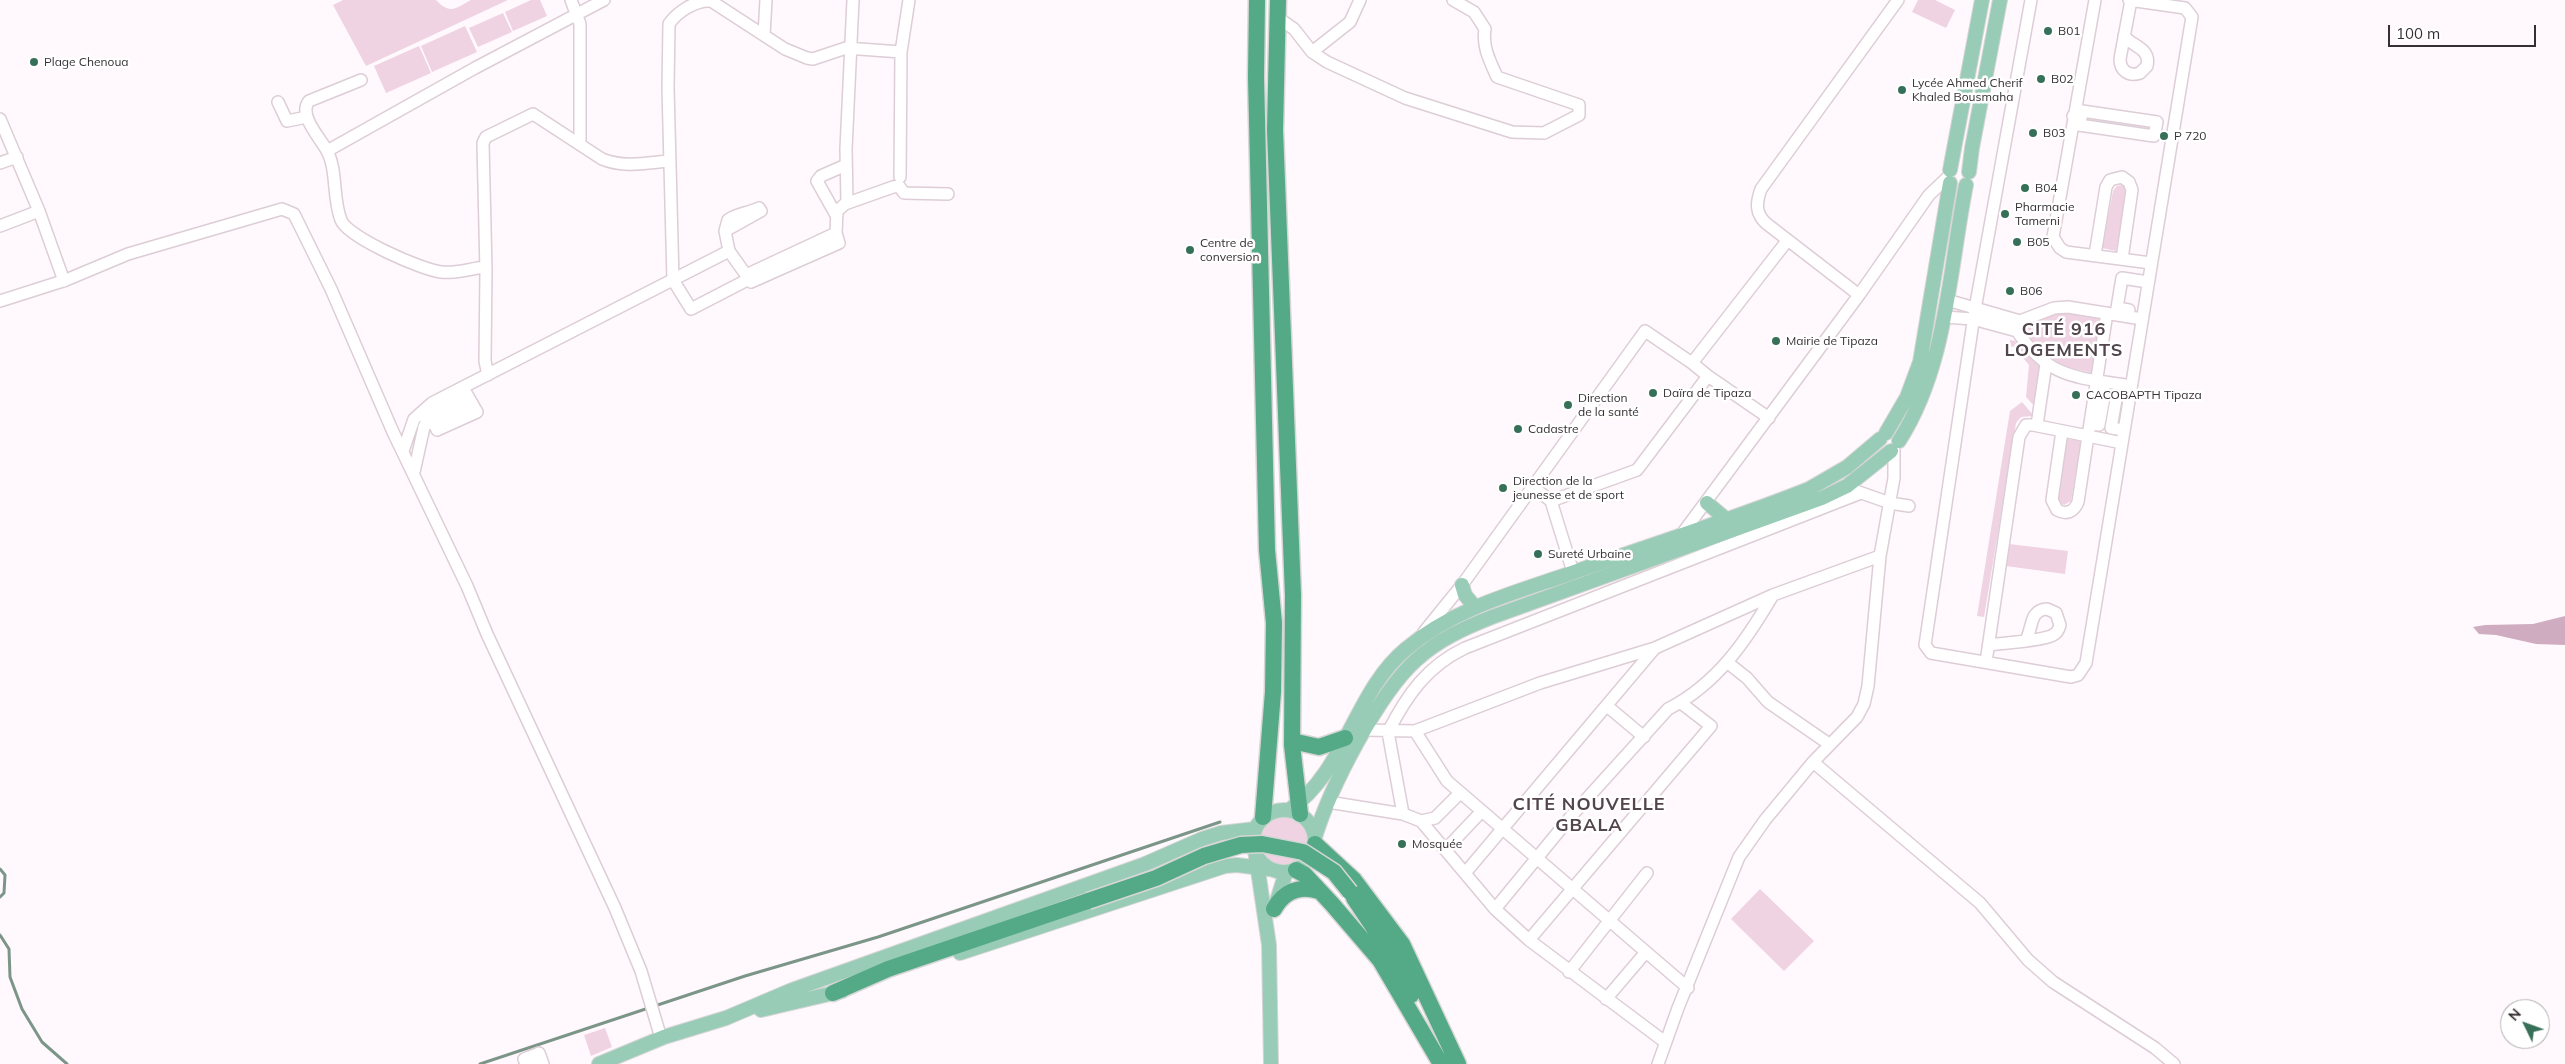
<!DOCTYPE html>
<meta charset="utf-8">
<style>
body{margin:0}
#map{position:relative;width:2565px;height:1064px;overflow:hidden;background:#fff8fc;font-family:Mulish,sans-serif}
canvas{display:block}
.north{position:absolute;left:2500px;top:999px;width:50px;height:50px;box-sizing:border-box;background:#fff;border:1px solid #afacae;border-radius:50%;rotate:312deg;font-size:14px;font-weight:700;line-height:20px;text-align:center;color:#363034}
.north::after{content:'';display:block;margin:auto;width:18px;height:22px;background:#377058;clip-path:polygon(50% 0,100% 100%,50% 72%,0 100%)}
.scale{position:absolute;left:2388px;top:25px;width:148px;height:22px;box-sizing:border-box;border:2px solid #363034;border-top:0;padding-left:6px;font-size:15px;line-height:18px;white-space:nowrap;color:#363034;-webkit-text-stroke:4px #fff;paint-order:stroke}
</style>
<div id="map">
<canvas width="2565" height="1064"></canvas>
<div class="north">N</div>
<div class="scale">100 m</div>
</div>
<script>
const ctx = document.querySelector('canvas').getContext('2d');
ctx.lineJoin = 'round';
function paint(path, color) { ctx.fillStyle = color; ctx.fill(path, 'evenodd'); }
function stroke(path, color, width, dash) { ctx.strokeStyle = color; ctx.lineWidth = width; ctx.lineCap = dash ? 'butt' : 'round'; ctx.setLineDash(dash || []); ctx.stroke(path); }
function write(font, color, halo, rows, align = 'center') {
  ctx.font = font + ' Mulish,sans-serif'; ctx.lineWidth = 5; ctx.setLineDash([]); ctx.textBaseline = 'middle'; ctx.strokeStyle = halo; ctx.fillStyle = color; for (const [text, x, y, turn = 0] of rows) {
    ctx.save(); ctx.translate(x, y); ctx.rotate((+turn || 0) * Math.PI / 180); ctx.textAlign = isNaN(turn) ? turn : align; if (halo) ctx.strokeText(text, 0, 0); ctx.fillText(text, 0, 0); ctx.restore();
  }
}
paint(new Path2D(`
 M 343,0 L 436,0 C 451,16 457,7 471,0 C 480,0 499,0 508,0 L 366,66 L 333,5 Z
 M 531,0 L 540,0 L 547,16 L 513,31 L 505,12 Z
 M 1918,0 L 1935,0 L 1955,10 L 1946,28 L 1912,12 Z
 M 503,13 L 512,32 L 478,47 L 469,28 Z
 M 465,26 L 477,52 L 432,72 L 421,46 Z
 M 419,46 L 431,73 L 386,93 L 374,66 Z
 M 2123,185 L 2127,192 L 2116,251 L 2102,248 L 2113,191 L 2117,186 Z
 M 2057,312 L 2068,312 L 2101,319 L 2093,373 L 2056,365 L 2022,335 L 2028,326 Z
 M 2010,340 L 2015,341 L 2040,364 L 2035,407 L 2026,397 L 2029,365 L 2014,347 L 2010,346 Z
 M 2022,402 L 2034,416 L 2021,417 L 2016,423 L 1984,617 L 1977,616 L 2010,411 Z
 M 2067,439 L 2081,441 L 2071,501 L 2064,505 L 2060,503 L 2058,497 Z
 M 2009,544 L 2068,551 L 2065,574 L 2006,566 Z
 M1258 841a25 25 0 1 1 50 0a25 25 0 1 1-50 0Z
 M 1760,889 L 1814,941 L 1784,971 L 1731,919 Z
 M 605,1028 L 612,1047 L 591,1056 L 584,1035 Z`), '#efd3e2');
paint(new Path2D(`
 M 2565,616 L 2565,645 L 2536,644 L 2496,635 L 2479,634 L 2473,627 L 2485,625 L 2533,624 Z`), '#cfacc0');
stroke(new Path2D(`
 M 0,869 L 5,875 L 4,893 L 0,897
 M 0,935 L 9,949 L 10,977 L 22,1009 L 42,1042 L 67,1064
 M 480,1064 L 745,976 L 878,937 L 1220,822`), '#7c9589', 3);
const minor = new Path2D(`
 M 571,0 L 580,24 L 580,143
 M 1898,0 L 1761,189 C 1756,203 1755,214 1767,224 L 1859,295 L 1929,195 L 1948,177
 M 2031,0 L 1975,309 L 1925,645 L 1931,653 L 2071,677 L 2078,675 L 2086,663 L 2192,17 L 2185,8 L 2129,0
 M 2095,0 L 2053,237 L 2060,248 L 2066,252 L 2151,263
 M 1277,17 L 1294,29 L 1312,52 L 1327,62 L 1405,98 L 1512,132 L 1544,133 L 1579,115 L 1579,105 L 1497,77 C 1490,61 1482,47 1485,29 L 1474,12 L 1453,0
 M 764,35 L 766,0
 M 2124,36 C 2133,47 2151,48 2147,66 L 2140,73 C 2128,77 2120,70 2120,59 L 2131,0
 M 1312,52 L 1350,22 L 1360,0
 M 361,80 L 309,101 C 298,114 319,137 326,149 C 338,169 332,198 341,220 C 347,237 422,270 441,272 C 455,274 472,268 486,267
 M 278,102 L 287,121 L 307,117
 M 2073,116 L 2081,118 L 2079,125 L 2154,136 L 2157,122 L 2082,111 L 2081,118
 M 0,119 L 39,211 L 64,281
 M 327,151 L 475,68 L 604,0
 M 0,163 L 17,157
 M 900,177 L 901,52 L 909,0
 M 847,203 L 846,149 L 853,0
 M 836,215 L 817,181 L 821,176 L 846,165
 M 0,226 L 39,211
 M 725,231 L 761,211 L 759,208 C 748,213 735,214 728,220 L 725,231 L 729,251
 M 836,233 L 839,243 L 751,282 L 749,279 L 691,309 L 673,280 L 668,88 L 669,24 C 678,11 696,0 711,1 L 785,49 L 807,58 L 813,59 L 846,48 L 901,52
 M 2095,255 L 2106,187 L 2110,180 L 2122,177 L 2129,182 L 2132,190 L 2122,259
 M 746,275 L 836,233 L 837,211 L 845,204 L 893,187 L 899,186 L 904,193 L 948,194
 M 1947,300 L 2020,321
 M 0,301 L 66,280 L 128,254 L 282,209 L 294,214 L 331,289 L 393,432 L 467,586 L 487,634 L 615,908 L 641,971 L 661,1038
 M 2129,310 L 2117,308 L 2122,278 L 2148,282
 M 2107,313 L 2088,436 L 2122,443
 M 1944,317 L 1973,319 L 2017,331
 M 488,375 L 485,361 L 486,271 L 483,143 L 486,137 L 533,114 L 602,159 C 624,168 646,163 669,161
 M 1708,376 L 1769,418
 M 2131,386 C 2079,377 2049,380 2017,331 L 2020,321 L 2054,308 L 2068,307 L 2142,319
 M 463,388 C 468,396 472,404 477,412 L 437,430 L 433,421 L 438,412 L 468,396
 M 432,424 L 472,403
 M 2090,424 L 2099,425 L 2105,392 L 2096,390
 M 2037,425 L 2046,364
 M 2124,430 L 2111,428 L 2117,394 L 2130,396
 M 403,451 L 414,419 L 432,403 L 729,251 L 749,279
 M 414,472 L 424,427 L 431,411
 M 1533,487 L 1551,501
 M 1856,491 L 1890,503 L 1909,506
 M 1682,534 L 1859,295
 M 1573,572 L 1551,501 L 1637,470 L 1708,376 L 1692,363
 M 1424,632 L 1462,585 L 1645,331 L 1692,363 L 1787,241
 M 1989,645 C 2002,643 2043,641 2053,635 C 2057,633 2059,629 2060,625 L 2056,613 L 2047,609 C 2029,610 2033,628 2026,640
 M 1986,662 L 2019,437 L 2026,425 L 2033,425 L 2088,436 L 2078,502 C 2074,512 2066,515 2057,510 L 2052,500 L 2062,431
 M 1728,663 L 1747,678 L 1768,702 L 1829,744
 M 1607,706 L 1644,737
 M 1366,730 L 1415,731 L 1540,683 L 1655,648 L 1773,595 L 1880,556
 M 1415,731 L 1447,781 L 1688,988
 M 1813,762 L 1980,903 L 2028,960 L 2053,982 L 2155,1048 L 2174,1064
 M 1328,802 L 1403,814 L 1421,821 L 1495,909 L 1529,940 L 1665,1042
 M 1403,814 L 1388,732 C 1407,695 1427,666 1465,648 L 1861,493
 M 1421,821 L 1435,818 L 1460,793
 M 1447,848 L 1482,811
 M 1466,872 L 1655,648
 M 1495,909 L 1573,814 L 1668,709 C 1717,684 1746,641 1773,595
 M 1529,940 L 1711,726 L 1681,703
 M 1569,972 L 1647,873
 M 1606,999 L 1646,952
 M 526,1064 L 524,1059 L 532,1056
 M 535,1064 L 532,1056 L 539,1053 L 543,1064
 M 1658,1064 L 1678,1008 L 1739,857 L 1765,820 L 1813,762 L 1857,717 L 1864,704 L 1868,686 L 1880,556 L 1894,478 L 1894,450`);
const major = new Path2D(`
 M 1950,170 L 1982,0
 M 1969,172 L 1972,148 L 2000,0
 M 1886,433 L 1907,397 L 1920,362 L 1950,183
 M 1899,441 C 1947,366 1949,271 1966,185
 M 1707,503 L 1726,519
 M 1462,585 L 1465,595 L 1475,607
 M1253 841a31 31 0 1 1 62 0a31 31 0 1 1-62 0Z
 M 1289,810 C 1346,771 1354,692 1406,649 C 1452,610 1510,594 1566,575 C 1647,546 1729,521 1809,489 L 1847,467 L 1880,439
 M 1315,837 C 1330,788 1378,694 1416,660 C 1438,640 1464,628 1492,617 L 1822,498 L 1847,486 L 1891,451
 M 1256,857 L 1269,945 L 1271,1064
 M 1275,907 L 1286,872
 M 960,953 L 1225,866 L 1237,865 L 1269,869
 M 761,1010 L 842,991
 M 599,1064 L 664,1037 L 726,1018 L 792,990 L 1145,864 L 1202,839 L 1221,833 L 1255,829`);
const highway = new Path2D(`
 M 1257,0 L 1256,77 L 1267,550 L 1274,623 L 1273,692 L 1263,817
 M 1278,0 L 1275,130 L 1293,595 L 1292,745 L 1300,814
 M 1292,741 L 1319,747 L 1345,738
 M 1315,844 L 1354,880 L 1402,944 L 1458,1064
 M 1296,870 L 1305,875 L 1332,904 L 1380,960 L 1441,1064
 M 1354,898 L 1396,961
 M 1274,909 C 1284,891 1300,885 1319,891
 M 833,993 L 888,969 L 1088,901
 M 1411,995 L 1396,961 L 1413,984`);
stroke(minor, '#ddcdd6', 14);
stroke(major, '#d7d6d6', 16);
stroke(highway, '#d7d6d6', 19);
stroke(minor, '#fff', 11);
stroke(major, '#98ccb6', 14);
stroke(highway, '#54aa86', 16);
const highwayBridge = new Path2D(`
 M 1088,901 L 1156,878 L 1204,856 L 1241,845 L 1262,844 L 1303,852 L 1334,872 L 1350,892`);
stroke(highwayBridge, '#d7d6d6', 19, []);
stroke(highwayBridge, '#54aa86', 16);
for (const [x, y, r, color] of [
 [2048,31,5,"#377058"],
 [34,62,5,"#377058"],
 [2041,79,5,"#377058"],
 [1902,90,5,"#377058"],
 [2033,133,5,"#377058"],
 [2164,136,5,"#377058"],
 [2025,188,5,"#377058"],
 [2005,214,5,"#377058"],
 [2017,242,5,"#377058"],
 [1190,250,5,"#377058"],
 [2010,291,5,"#377058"],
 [1776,341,5,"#377058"],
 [1653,393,5,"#377058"],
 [2076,395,5,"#377058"],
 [1568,405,5,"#377058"],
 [1518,429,5,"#377058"],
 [1503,488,5,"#377058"],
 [1538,554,5,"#377058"],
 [1402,844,5,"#377058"]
]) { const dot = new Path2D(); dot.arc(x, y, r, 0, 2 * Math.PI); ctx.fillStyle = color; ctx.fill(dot); stroke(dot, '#fff', 2); }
write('12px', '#363034', '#fff', [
 ["B01",2058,31],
 ["Plage Chenoua",44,62],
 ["B02",2051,79],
 ["Lycée Ahmed Cherif",1912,83],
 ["Khaled Bousmaha",1912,97],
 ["B03",2043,133],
 ["P 720",2174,136],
 ["B04",2035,188],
 ["Pharmacie",2015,207],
 ["Tamerni",2015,221],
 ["B05",2027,242],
 ["Centre de",1200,243],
 ["conversion",1200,257],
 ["B06",2020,291],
 ["Mairie de Tipaza",1786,341],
 ["Daïra de Tipaza",1663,393],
 ["CACOBAPTH Tipaza",2086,395],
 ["Direction",1578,398],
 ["de la santé",1578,412],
 ["Cadastre",1528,429],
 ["Direction de la",1513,481],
 ["jeunesse et de sport",1513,495],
 ["Sureté Urbaine",1548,554],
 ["Mosquée",1412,844]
], 'left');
ctx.letterSpacing = '1px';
write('bold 18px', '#52454c', '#fff', [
 ["CITÉ 916",2064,330],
 ["LOGEMENTS",2064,351],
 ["CITÉ NOUVELLE",1589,805],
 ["GBALA",1589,826]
]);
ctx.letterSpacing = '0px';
</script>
